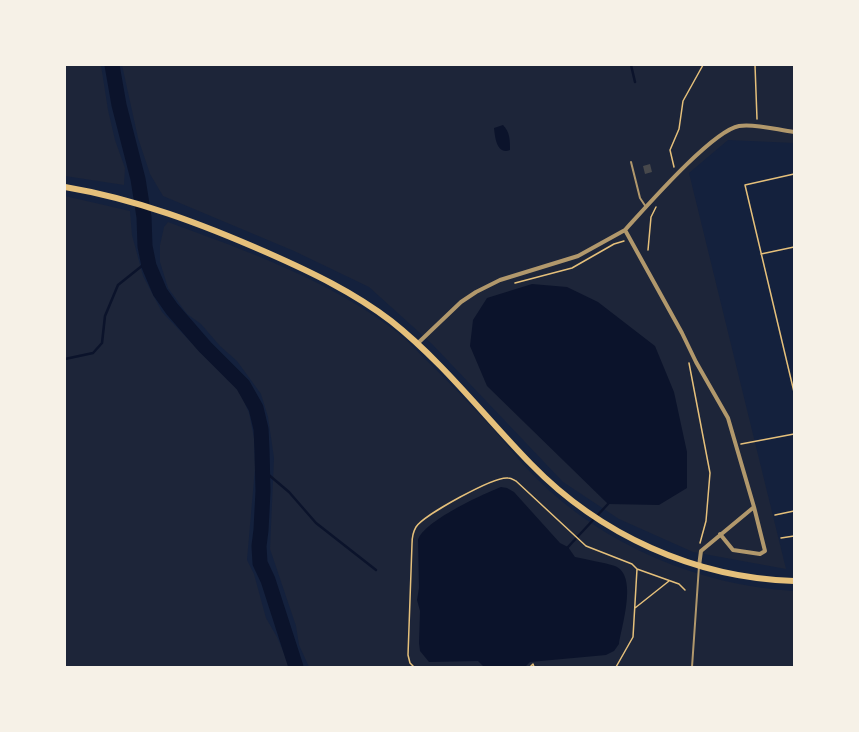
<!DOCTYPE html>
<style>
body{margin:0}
#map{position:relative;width:859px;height:732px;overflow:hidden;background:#14213d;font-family:"PT Sans",sans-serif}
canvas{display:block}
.frame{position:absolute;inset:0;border:66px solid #f6f1e7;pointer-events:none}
</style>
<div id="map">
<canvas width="859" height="732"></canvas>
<div class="frame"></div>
</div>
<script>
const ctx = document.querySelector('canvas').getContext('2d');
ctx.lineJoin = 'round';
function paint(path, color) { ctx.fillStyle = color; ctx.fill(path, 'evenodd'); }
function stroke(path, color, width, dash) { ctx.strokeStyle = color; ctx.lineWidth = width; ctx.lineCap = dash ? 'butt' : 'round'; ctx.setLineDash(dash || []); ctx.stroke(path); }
paint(new Path2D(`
 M 65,65 L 101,65 L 108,110 L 115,140 L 125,168 L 124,185 L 65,176 Z
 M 122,65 L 794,65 L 794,143 L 728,140 L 689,173 L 786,569 L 693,552 L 619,519 L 563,482 L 432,344 L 369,287 L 294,251 L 163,196 L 150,174 L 138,138 Z
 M 65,196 L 130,211 L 132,235 L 143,276 L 162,312 L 207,359 L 227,375 L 240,392 L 249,413 L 254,438 L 255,468 L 247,560 L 254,574 L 266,618 L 277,637 L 290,667 L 65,667 Z
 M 168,222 C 247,251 329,280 397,332 C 407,340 417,351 426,360 C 450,383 472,406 494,430 C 508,446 521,463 536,478 C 605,546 698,585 794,591 L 794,667 L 309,667 L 299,645 L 296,626 L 270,549 L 274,458 L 268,417 L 261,394 L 237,361 L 220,346 L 201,324 L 187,314 L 168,288 L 160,262 L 160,245 L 164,227 Z`), '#1d2539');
paint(new Path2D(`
 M 503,125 C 510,132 510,140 510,150 C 497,155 495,138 494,128 Z
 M 532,284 L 567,287 L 598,302 L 655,346 L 674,392 L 687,452 L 687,488 L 659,505 L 608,504 L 487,386 L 470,346 L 473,320 L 487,298 Z
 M 501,487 L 507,488 L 514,492 L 560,543 L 568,547 L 575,557 C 588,560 602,562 615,566 C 638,575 622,625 619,644 L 614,651 L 606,655 L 530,662 L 525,667 L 484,667 L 478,661 L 429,662 L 420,651 L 419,643 L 420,611 L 417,600 L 419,588 L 418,540 C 424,521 481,495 501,487 Z`), '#0b132b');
stroke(new Path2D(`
 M 631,65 L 635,82
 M 65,359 L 93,353 L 102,343 L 105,316 L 118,285 L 148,261
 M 263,470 L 289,492 L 316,523 L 376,570
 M 568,547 L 608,504`), '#0b132b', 2.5);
stroke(new Path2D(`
 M 112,65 L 119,105 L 138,179 L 144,217 L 145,246 L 149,266 L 160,292 L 172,309 L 205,347 L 243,385 L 256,408 L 261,429 L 262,450 L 263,491 L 261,530 L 259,546 L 260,563 L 268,580 L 296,667`), '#0b132b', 15);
paint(new Path2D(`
 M 650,164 L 652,172 L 645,174 L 643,166 Z`), '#48494c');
stroke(new Path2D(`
 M 755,65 L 757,119
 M 674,167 L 670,150 L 679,129 L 683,101 L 703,65
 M 794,174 L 745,185 L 794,392
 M 648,250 L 651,217 L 656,207
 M 761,254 L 794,247
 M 515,283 L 572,268 L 614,244 L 624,241
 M 689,363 L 710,473 L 706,521 L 700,543
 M 741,444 L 794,434
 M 775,515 L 794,511
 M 781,538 L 794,536
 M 637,569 L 679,584 L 685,590
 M 635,608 L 669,581
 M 414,667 L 410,663 L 408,655 L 412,544 C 412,538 413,532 416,527 C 424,515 494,476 508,478 C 511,478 514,480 516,481 L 586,546 L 632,564 L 637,569 L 633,637 L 616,667
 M 530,667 L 533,664 L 534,667`), '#e5c07b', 1.5);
stroke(new Path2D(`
 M 631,162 L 640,198 L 646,207
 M 692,667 L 699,566`), '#b1986c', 2);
stroke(new Path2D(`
 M 625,230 C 646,207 712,131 739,126 C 754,123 778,130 794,132
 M 417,344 L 461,302 L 476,292 L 500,280 L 578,256 L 625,230 L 682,333 L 696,362 L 728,418 L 754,507
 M 699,566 L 701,551 L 754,507 L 765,551 L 760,554 L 733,550 L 720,534`), '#b1986c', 4);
stroke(new Path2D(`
 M 65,187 C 136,199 202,224 268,253 C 311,272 353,292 391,321 C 443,362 485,417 531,464 C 600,535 695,578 794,581`), '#e5c07b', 6);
</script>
